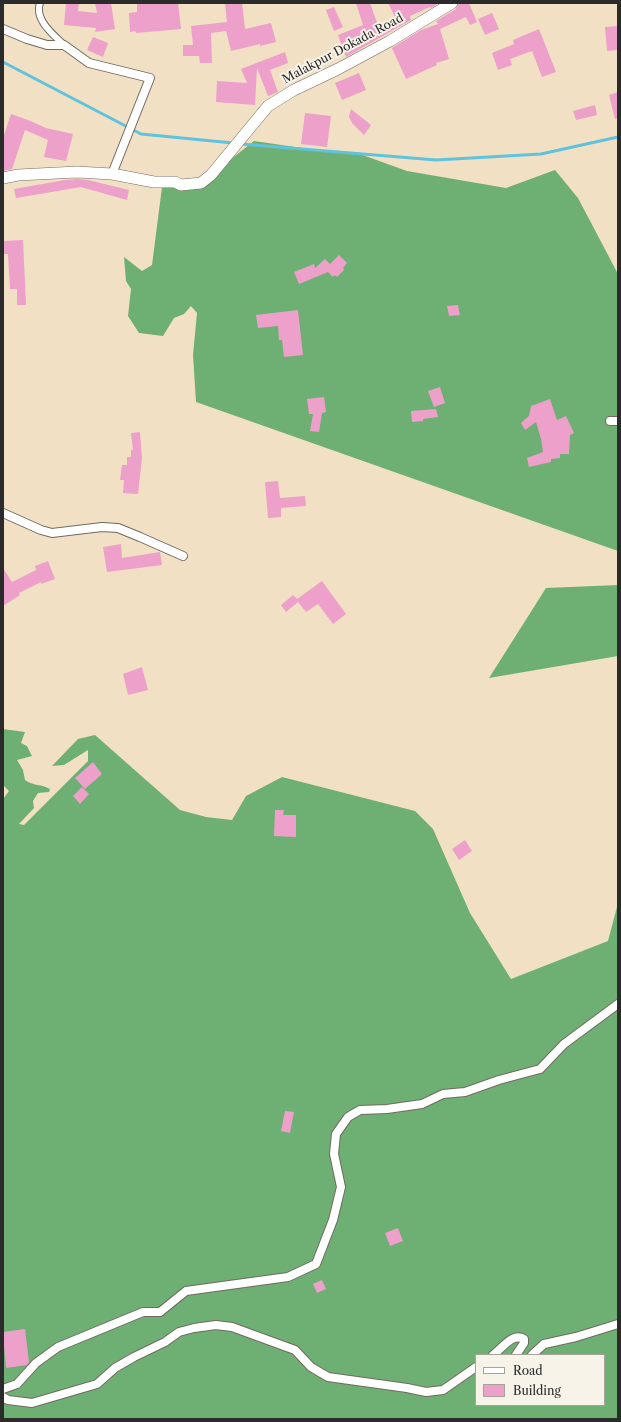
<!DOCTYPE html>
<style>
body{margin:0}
#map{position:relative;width:621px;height:1422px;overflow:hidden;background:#f2e0c5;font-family:"Libre Caslon Text",serif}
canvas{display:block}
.frame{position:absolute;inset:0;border:4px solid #2b2b2b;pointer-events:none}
.legend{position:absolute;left:475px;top:1354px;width:130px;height:52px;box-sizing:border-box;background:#f7f3e8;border:1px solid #a5a39c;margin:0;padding:5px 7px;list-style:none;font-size:12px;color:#2b2b2b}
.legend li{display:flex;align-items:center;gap:8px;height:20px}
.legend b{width:20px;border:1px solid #a5a39c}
</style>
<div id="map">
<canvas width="621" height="1422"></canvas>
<div class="frame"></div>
<ul class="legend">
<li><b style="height:5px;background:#fff"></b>Road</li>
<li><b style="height:11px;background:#eca0ca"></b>Building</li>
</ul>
</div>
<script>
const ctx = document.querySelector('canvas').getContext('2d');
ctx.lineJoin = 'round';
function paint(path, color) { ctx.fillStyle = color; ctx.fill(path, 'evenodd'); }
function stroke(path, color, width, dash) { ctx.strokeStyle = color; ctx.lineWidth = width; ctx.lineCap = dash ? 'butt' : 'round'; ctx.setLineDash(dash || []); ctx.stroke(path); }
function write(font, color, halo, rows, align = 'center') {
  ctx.font = font + ' "Libre Caslon Text",serif'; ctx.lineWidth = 4; ctx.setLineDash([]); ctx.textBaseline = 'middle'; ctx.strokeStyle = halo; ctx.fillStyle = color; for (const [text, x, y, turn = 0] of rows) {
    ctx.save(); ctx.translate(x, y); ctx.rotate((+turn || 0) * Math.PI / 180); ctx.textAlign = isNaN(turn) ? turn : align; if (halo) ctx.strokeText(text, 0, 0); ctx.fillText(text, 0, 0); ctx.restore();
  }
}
paint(new Path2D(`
 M 254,141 L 309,149 L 357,153 L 407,171 L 506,188 L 555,170 L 578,198 L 618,274 L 618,551 L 196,402 L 193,355 L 197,313 L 191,306 L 184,314 L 174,318 L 163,336 L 139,333 L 128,316 L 131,289 L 126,281 L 124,257 L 142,271 L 152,265 L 162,187 L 181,185 L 211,175 Z
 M 618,585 L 618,656 L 489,678 L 546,588 Z
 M 3,729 L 25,732 L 21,743 L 27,746 L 32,756 L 17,760 L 23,770 L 25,780 C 33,786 42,784 50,789 L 49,792 L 38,793 L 33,801 L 34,808 L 19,824 L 24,825 L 88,761 L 88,750 L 64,765 L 52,766 L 78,739 L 95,735 L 180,810 L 206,817 L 232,820 L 246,796 L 282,777 L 415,811 L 433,829 L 470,913 L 511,979 L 608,941 L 618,903 L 618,1419 L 3,1419 L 3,799 L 9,791 L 3,785 ZM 476,1355 L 604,1355 L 604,1405 L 476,1405 Z`), '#6eb073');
stroke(new Path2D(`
 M 3,62 L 141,134 L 233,143
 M 241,144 L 436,160 L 541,154 L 618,137`), '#5fc3dd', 3);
paint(new Path2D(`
 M 66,3 L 79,3 L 78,11 L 97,13 L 95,3 L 111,3 L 115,29 L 95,32 L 96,28 L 64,25 Z
 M 137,3 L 178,3 L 181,29 L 136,33 L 135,31 L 130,32 L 129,13 L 137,12 Z
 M 225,3 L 242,3 L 245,29 L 271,23 L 276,42 L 260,46 L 260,44 L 231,51 L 226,31 L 211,33 L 212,63 L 200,63 L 199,56 L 183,56 L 183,45 L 193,45 L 191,26 L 227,22 Z
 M 356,3 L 370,3 L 379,28 L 396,19 L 388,3 L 439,3 L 431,8 L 430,7 L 410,16 L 411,20 L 346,57 L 338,35 L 363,25 Z
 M 459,3 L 469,3 L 477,22 L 470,25 L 466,17 L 440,29 L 449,59 L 436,63 L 437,65 L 406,79 L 392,48 L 421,30 L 438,24 L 436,21 L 456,9 Z
 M 334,7 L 343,27 L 334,31 L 326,10 Z
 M 492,13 L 499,29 L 485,35 L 478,19 Z
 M 618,26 L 618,50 L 607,51 L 605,27 Z
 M 539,29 L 556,72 L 542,77 L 532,51 L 510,59 L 512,65 L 498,70 L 492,53 L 514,44 L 513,40 Z
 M 93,37 L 108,43 L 103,57 L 87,50 Z
 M 285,52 L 288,63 L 270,70 L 278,92 L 268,96 L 257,68 L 255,105 L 216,102 L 217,81 L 247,83 L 241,69 Z
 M 359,73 L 366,90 L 342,100 L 335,83 Z
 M 618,92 L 618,118 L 615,119 L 609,95 Z
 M 595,105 L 597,115 L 576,120 L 573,111 Z
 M 351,109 L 371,125 L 364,135 L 352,123 L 349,117 Z
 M 305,113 L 331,116 L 327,147 L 301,144 Z
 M 11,114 L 28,120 L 46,128 L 73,134 L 66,161 L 44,157 L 48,140 L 25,130 L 12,169 L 3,171 L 3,138 Z
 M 77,179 L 88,180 L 129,190 L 127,200 L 81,187 L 16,198 L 14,189 L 65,180 Z
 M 23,240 L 26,305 L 17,305 L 17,289 L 10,289 L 8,254 L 3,254 L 3,241 Z
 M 339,255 L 347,263 L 343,268 L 344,270 L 337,277 L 335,275 L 333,277 L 328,272 L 299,284 L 294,272 L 314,264 L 315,268 L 325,259 L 330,264 Z
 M 458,305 L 460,315 L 449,316 L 447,306 Z
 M 298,310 L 303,355 L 284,357 L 282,340 L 279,340 L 278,326 L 258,328 L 256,315 Z
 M 440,387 L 445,403 L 434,407 L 428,391 Z
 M 324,397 L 326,412 L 322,413 L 319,432 L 310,431 L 313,414 L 309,414 L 307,399 Z
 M 550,399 L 557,420 L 566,416 L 574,433 L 570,435 L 569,454 L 560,454 L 560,458 L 551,459 L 551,462 L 529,467 L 527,458 L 543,452 L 541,439 L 536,422 L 525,430 L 521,423 L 529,416 L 531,406 Z
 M 436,409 L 438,417 L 423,419 L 423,421 L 412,422 L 411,411 Z
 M 140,432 L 142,458 L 138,494 L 123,493 L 124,480 L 120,480 L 122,465 L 127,465 L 127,457 L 131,457 L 131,450 L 133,450 L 131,433 Z
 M 278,481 L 280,498 L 305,496 L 306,506 L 281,508 L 281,517 L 268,518 L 265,482 Z
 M 121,544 L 122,558 L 160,552 L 162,565 L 107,572 L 103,547 Z
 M 48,561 L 55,579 L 41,584 L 41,582 L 19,593 L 20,595 L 3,606 L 3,568 L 12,582 L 36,570 L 35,566 Z
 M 322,581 L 346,614 L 333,624 L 318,604 L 306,612 L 298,602 L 286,612 L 281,605 L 293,595 L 297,599 Z
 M 142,667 L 148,690 L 128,695 L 123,674 Z
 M 93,762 L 102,774 L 85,789 L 75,778 Z
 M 82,787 L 89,794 L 80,804 L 73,796 Z
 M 275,810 L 284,810 L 283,815 L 296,815 L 296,837 L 274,836 Z
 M 465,840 L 472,851 L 459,860 L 452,849 Z
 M 285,1111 L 294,1112 L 290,1133 L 281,1131 Z
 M 398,1228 L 403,1241 L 390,1246 L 385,1233 Z
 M 322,1280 L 326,1289 L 317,1293 L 313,1284 Z
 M 25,1329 L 29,1362 L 27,1365 L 6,1368 L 3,1332 Z`), '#eca0ca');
const pedestrian = new Path2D(`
 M 40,3 C 34,20 54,35 64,45`);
const minor = new Path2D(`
 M 3,29 L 27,39 L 47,45 L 64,45 L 89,63 L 150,78 L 112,174
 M 610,421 L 618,421
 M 3,513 L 41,530 L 52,533 L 102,527 L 118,528 L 140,537 L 183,556
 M 493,1355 C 502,1349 512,1332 524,1339 L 524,1343 L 516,1355
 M 532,1355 L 544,1344 L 576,1337 L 618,1324
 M 3,1389 L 17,1384 L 36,1363 L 58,1347 L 143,1312 L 160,1312 L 186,1291 L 288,1277 L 316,1264 L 333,1220 L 341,1187 L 334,1154 L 336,1134 L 348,1117 L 360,1110 L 387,1109 L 422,1104 L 443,1094 L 465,1092 L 499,1080 L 540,1069 L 564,1044 L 618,1004
 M 3,1397 L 8,1400 L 32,1403 L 97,1384 L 115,1368 L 134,1357 L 165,1342 L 179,1332 L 194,1328 L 216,1325 L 232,1327 L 295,1350 L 311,1367 L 328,1377 L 407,1388 L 426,1392 L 443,1390 L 476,1367`);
const tertiary = new Path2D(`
 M 3,178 L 18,175 L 77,172 L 112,174 L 154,182 L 175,182 L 181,185 L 201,183 L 211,175 L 268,106 L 294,90 L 338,69 L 390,41 L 452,3`);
stroke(pedestrian, '#716a61', 8);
stroke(minor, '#716a61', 10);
stroke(tertiary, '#716a61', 12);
stroke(pedestrian, '#fff', 6);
stroke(minor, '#fff', 8);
stroke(tertiary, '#fff', 11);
write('12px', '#2b2b2b', '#f7f3e8', [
 ["Malakpur Dokada Road",343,49,-28]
]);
</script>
